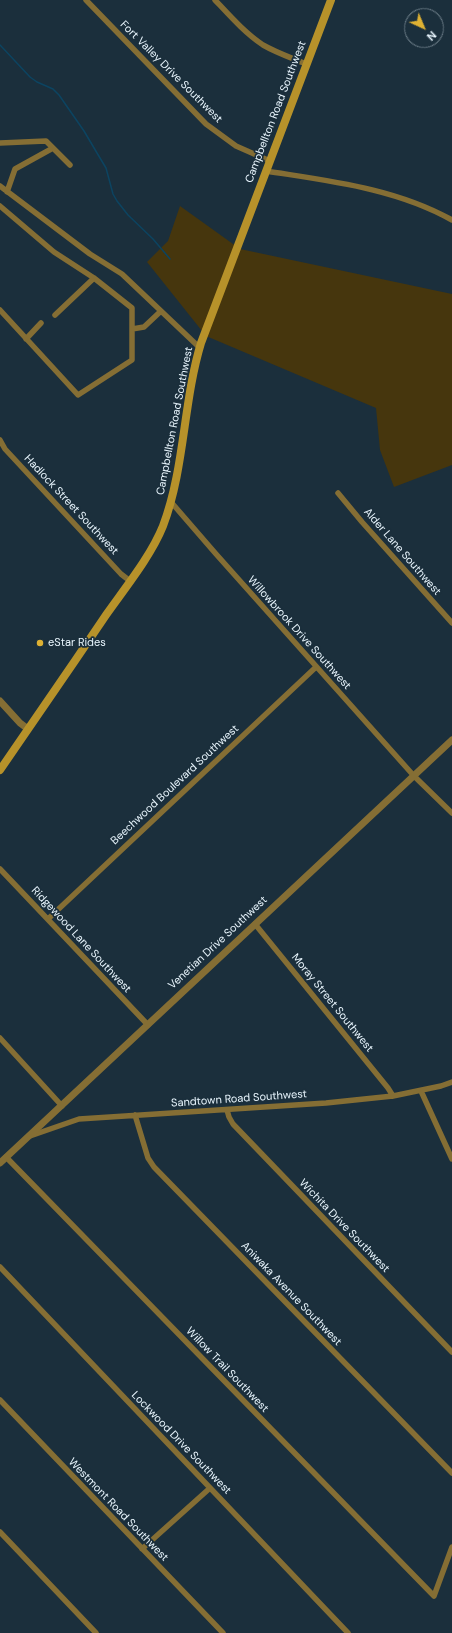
<!DOCTYPE html>
<style>
body{margin:0}
#map{position:relative;width:452px;height:1633px;overflow:hidden;background:#1b2f3c;font-family:"DM Sans",sans-serif}
canvas{display:block}
.north{position:absolute;left:404px;top:8px;width:40px;height:40px;box-sizing:border-box;background:#1b2f3c;border:1px solid #6d7e89;border-radius:50%;rotate:136deg;font-size:11px;font-weight:700;line-height:16px;text-align:center;color:#e8f5fd}
.north::after{content:'';display:block;margin:auto;width:14px;height:18px;background:#deb133;clip-path:polygon(50% 0,100% 100%,50% 72%,0 100%)}
</style>
<div id="map">
<canvas width="452" height="1633"></canvas>
<div class="north">N</div>
</div>
<script>
const ctx = document.querySelector('canvas').getContext('2d');
ctx.lineJoin = 'round';
function paint(path, color) { ctx.fillStyle = color; ctx.fill(path, 'evenodd'); }
function stroke(path, color, width, dash) { ctx.strokeStyle = color; ctx.lineWidth = width; ctx.lineCap = dash ? 'butt' : 'round'; ctx.setLineDash(dash || []); ctx.stroke(path); }
function write(font, color, halo, rows, align = 'center') {
  ctx.font = font + ' "DM Sans",sans-serif'; ctx.lineWidth = 3.5; ctx.setLineDash([]); ctx.textBaseline = 'middle'; ctx.strokeStyle = halo; ctx.fillStyle = color; for (const [text, x, y, turn = 0] of rows) {
    ctx.save(); ctx.translate(x, y); ctx.rotate((+turn || 0) * Math.PI / 180); ctx.textAlign = isNaN(turn) ? turn : align; if (halo) ctx.strokeText(text, 0, 0); ctx.fillText(text, 0, 0); ctx.restore();
  }
}
paint(new Path2D(`
 M 180,206 L 240,249 L 452,294 L 452,465 L 394,487 L 380,450 L 376,408 L 206,336 L 147,262 L 168,241 Z`), '#46360d');
stroke(new Path2D(`
 M 0,45 L 30,77 L 37,82 L 53,89 L 59,95 L 84,131 L 97,153 L 106,168 L 113,194 L 117,201 L 128,215 L 153,239 L 170,259`), '#0c4461', 1.5);
stroke(new Path2D(`
 M 86,0 L 206,124 L 236,146 L 270,161
 M 215,0 C 230,16 245,33 263,45 C 277,53 292,58 306,64
 M 0,143 L 46,141 L 70,165
 M 266,171 C 329,181 395,188 452,220
 M 0,186 L 90,254 L 122,274 L 200,348
 M 7,192 L 15,169 L 53,148
 M 0,206 L 54,252 L 94,278 L 132,308 L 132,360 L 78,395 L 0,310
 M 55,315 L 94,278
 M 132,329 L 144,327 L 161,311
 M 26,339 L 41,323
 M 0,440 L 5,449 L 121,574 L 130,581
 M 338,493 L 362,522 L 452,623
 M 171,502 L 216,554 L 414,776 L 452,813
 M 0,869 L 148,1025
 M 48,919 L 316,667
 M 255,924 L 388,1088 L 393,1096
 M 0,1038 L 62,1106
 M 421,1091 L 452,1159
 M 227,1110 L 229,1117 L 233,1124 L 452,1352
 M 135,1115 L 148,1158 L 154,1167 L 452,1473
 M 30,1136 L 79,1119 L 326,1103 L 393,1096 L 441,1086 L 452,1082
 M 6,1157 L 434,1596 L 452,1547
 M 0,1267 L 348,1633
 M 0,1400 L 223,1633
 M 0,1532 L 96,1633
 M 142,1549 L 210,1488`), '#856e34', 5.5);
stroke(new Path2D(`
 M 0,701 L 20,723 L 28,729
 M 0,1163 L 452,740`), '#856e34', 7);
stroke(new Path2D(`
 M 0,770 C 35,719 71,667 106,615 C 125,588 151,556 163,526 C 185,468 183,402 201,343 L 331,0`), '#b7922a', 8);
for (const [x, y, r, color] of [
 [40,643,4,"#deb133"]
]) { const dot = new Path2D(); dot.arc(x, y, r, 0, 2 * Math.PI); ctx.fillStyle = color; ctx.fill(dot); stroke(dot, '#1b2f3c', 1.5); }
write('11px', '#e8f5fd', '#1b2f3c', [
 ["Fort Valley Drive Southwest",171,72,45],
 ["Campbellton Road Southwest",276,112,-69],
 ["Campbellton Road Southwest",175,421,-79],
 ["Hadlock Street Southwest",71,505,47],
 ["Alder Lane Southwest",402,552,49],
 ["Willowbrook Drive Southwest",299,633,48],
 ["Beechwood Boulevard Southwest",175,785,-43],
 ["Ridgewood Lane Southwest",81,940,47],
 ["Venetian Drive Southwest",218,943,-43],
 ["Moray Street Southwest",332,1003,51],
 ["Sandtown Road Southwest",239,1099,-4],
 ["Wichita Drive Southwest",344,1226,46],
 ["Aniwaka Avenue Southwest",291,1294,46],
 ["Willow Trail Southwest",227,1370,46],
 ["Lockwood Drive Southwest",181,1443,46],
 ["Westmont Road Southwest",118,1510,46]
]);
write('11px', '#e8f5fd', '#1b2f3c', [
 ["eStar Rides",48,643]
], 'left');
</script>
